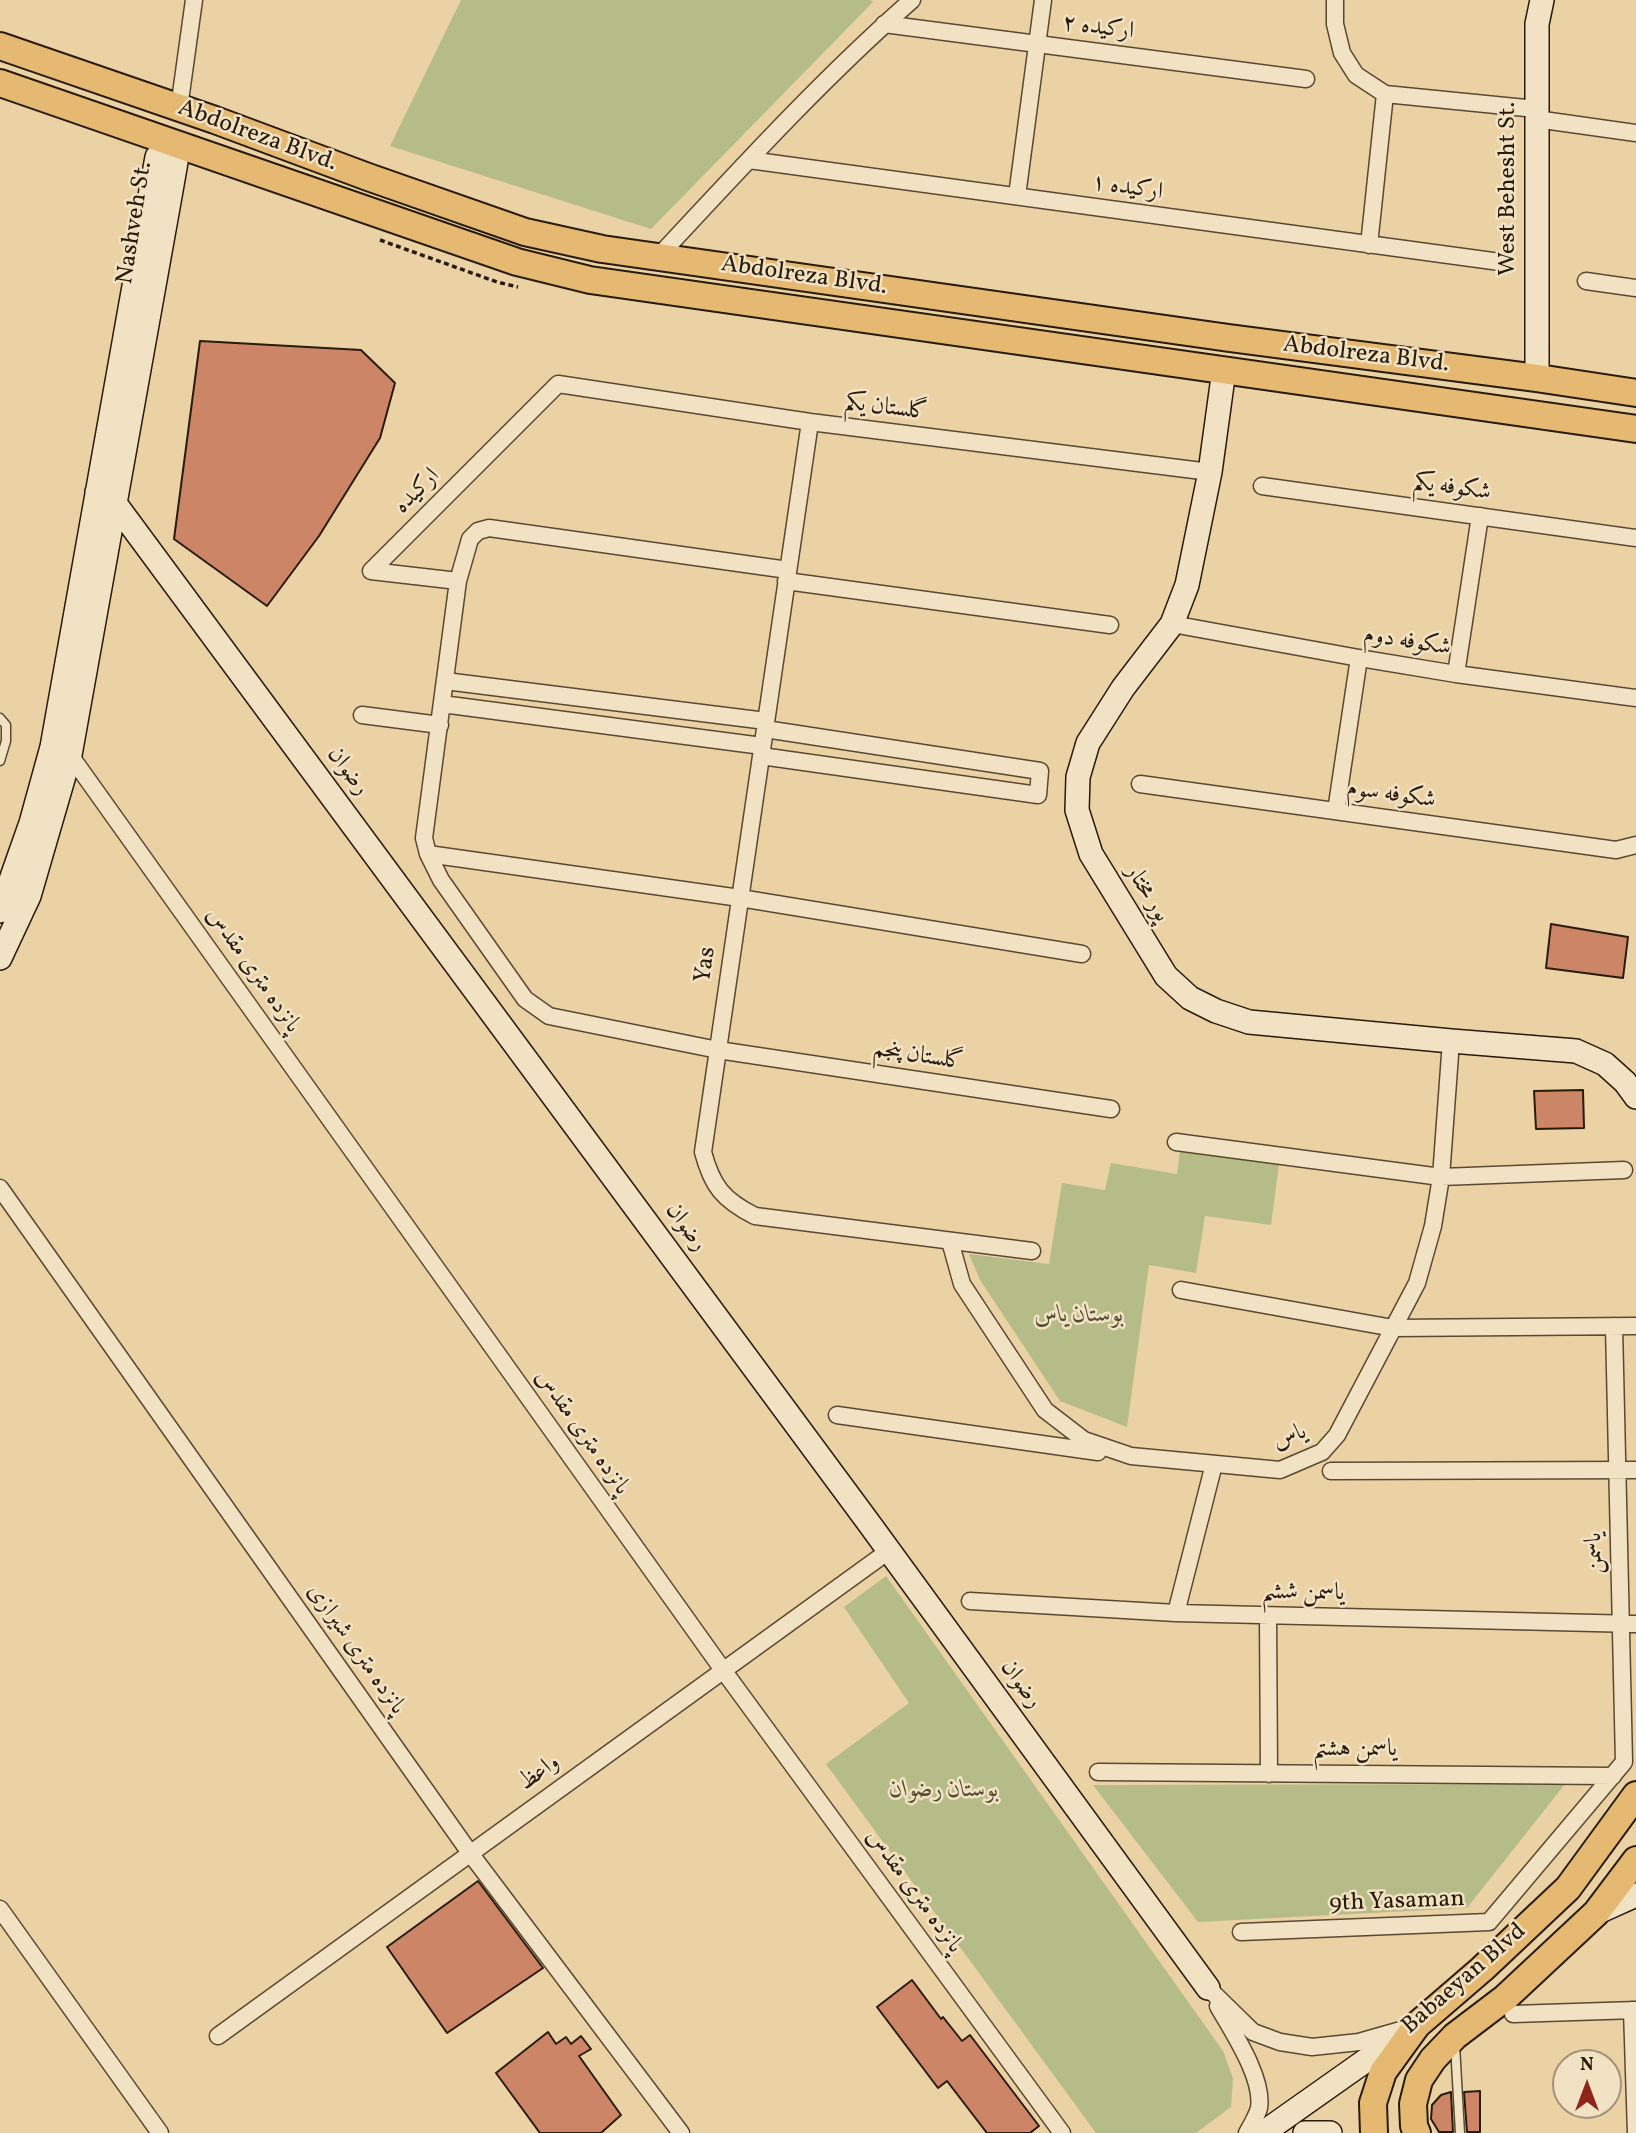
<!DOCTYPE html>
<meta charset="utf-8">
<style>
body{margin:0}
#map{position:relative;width:1636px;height:2133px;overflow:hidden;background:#ebd2a5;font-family:Vollkorn,serif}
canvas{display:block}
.north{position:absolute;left:1552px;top:2049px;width:70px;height:70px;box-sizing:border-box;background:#f2e2c4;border:2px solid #a2927a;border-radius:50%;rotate:0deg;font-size:19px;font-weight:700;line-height:28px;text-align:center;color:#291b0a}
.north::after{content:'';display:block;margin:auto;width:24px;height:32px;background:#8f2418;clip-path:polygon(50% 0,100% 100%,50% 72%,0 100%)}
</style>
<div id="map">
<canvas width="1636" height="2133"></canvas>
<div class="north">N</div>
</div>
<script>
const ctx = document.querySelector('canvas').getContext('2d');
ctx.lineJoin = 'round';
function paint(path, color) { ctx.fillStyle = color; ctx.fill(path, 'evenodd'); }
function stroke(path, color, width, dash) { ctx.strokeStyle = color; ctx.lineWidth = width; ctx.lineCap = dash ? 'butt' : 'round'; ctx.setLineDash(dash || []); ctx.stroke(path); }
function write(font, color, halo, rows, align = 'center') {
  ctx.font = font + ' Vollkorn,Amiri,serif'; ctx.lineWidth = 5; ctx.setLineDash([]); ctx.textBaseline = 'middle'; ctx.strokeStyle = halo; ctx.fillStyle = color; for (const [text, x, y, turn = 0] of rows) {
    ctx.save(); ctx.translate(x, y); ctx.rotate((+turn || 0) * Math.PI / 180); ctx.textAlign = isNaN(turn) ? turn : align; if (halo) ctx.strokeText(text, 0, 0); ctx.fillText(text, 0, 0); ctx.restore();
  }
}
paint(new Path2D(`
 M 461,0 L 870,0 L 873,2 L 651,229 L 390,146 Z
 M 1180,1151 L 1279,1164 L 1271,1225 L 1205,1216 L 1196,1273 L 1149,1265 L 1127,1427 L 1060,1401 L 980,1280 L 969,1254 L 1049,1264 L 1062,1183 L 1105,1190 L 1111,1163 L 1177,1174 Z
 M 886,1576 L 1223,2051 L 1233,2078 L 1231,2107 L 1196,2133 L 1096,2133 L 826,1764 L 909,1703 L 844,1607 Z
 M 1565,1784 L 1467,1908 L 1198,1922 L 1093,1785 Z`), '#b6bc87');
const building = new Path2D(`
 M 200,341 L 361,350 L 395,383 L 380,438 L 319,536 L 267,606 L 174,539 Z
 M 1551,924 L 1628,937 L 1623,978 L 1546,968 Z
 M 1583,1090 L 1584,1128 L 1536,1129 L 1534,1091 Z
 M 478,1881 L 543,1968 L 447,2033 L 387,1947 Z
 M 912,1980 L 941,2019 L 943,2017 L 962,2041 L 970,2035 L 1039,2126 L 1030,2133 L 987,2133 L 947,2081 L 938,2088 L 877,2007 Z
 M 548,2032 L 556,2044 L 566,2037 L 571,2044 L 581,2036 L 591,2049 L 579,2056 L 621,2115 L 601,2133 L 540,2133 L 496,2073 Z
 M 1480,2091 L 1480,2132 L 1467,2132 L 1464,2092 Z
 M 1451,2092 L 1453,2132 L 1439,2132 L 1431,2119 L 1432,2105 L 1441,2095 Z`);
paint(building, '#cc8567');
stroke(building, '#291b0a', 2);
const service = new Path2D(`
 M 0,718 L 6,725 L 6,741 L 0,761
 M 1455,2045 L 1460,2133`);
const minor = new Path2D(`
 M 1335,0 L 1335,24 L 1342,53 L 1356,75 L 1385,94 L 1536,109
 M 884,24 L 1306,79
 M 179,108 L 194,0
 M 1536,119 L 1636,133
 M 749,160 L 1500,262
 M 1017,196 L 1043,0
 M 1369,245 L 1385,94
 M 658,257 C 740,169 822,79 912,0
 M 1586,281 L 1636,288
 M 810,422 L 703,1152 C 712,1186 723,1200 755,1216 L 1032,1251
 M 1262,486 L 1636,538
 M 788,570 L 489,528 L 478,531 L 470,539 L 458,581 L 424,838 L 428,854 L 441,880 L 525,999 L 549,1016 L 718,1050 L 1111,1109
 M 458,581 L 371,571 L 558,384 L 810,422 L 1210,472
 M 786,581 L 1110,625
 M 1172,624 L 1359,658 L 1456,674 L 1636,698
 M 1456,674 L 1480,516
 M 445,681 L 766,721
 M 442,704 L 762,746
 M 362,715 L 440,725
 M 70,755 L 723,1670 L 1062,2133
 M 761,756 L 1038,795 L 1040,771 L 765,729
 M 1140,784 L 1616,850 L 1636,845
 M 1336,811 L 1359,658
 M 428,854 L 740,898 L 1082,954
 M 1176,1142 L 1441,1177 L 1624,1170
 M 0,1188 L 470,1853 L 681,2133
 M 950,1241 L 962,1284 L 1045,1410 L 1084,1440 L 1131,1456 L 1280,1470 L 1322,1452 L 1337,1435 L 1417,1283 L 1433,1226 L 1441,1177 L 1451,1041
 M 1181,1290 L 1393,1328 L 1636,1326
 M 837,1415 L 1098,1452
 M 1331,1471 L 1636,1470
 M 970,1601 L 1176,1613 L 1636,1624
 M 1176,1613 L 1214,1464
 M 1268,1616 L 1269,1774
 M 1098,1772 L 1613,1776
 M 0,1909 L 160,2133
 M 1241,1932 L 1489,1922 L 1624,1762 L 1614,1326
 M 1208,1988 L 1253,2032 L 1280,2042 L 1312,2047 L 1359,2042 L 1401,2030
 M 1218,2006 C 1232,2031 1264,2078 1259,2108 C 1257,2116 1251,2126 1247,2133
 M 1632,2010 L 1636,2133
 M 1513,2014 L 1636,2010
 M 218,2036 L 890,1550`);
const secondary = new Path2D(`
 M 1224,370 L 1210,472 L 1187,585 L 1172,624 L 1123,688 L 1088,743 L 1078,777 L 1077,810 L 1091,854 L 1166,976 L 1190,998 L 1216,1011 L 1249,1022 L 1451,1041 L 1576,1051 L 1605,1064 L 1625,1082 L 1636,1097
 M 1537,378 L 1537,24 L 1542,0
 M 97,492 L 114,502 C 481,996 847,1490 1208,1988
 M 0,911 L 31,823 L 52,747 L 157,157 L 170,142
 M 0,958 L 29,896 L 70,755 L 172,185 L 176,162 L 170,142
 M 1596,1913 L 1636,1895
 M 1263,2133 L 1409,2030
 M 1305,2133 L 1330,2133`);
const primary = new Path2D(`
 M 0,46 L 215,120 L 368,177 L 525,232 L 602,249 L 1229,338 L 1537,378 L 1636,393
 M 0,83 L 517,262 L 590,280 L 1636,429
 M 1374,2133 L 1373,2103 L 1383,2072 L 1417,2025 L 1482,1969 L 1568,1888 L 1636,1795
 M 1417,2133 L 1414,2126 L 1413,2104 L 1419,2080 L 1433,2059 L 1455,2036 L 1505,1998 L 1596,1913 L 1636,1860`);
stroke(service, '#5a4931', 11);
stroke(minor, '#5a4931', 19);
stroke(secondary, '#291b0a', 26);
stroke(primary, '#291b0a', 30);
stroke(new Path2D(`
 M 380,240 L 497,282 L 518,287`), '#291b0a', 3.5, [5, 3.5]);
stroke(service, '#f2e2c4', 8);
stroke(minor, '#f2e2c4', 16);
stroke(secondary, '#f2e2c4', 23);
stroke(primary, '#e6b972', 26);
write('24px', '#291b0a', '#f2e2c4', [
 ["ارکیده ۲",1098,29,7],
 ["Abdolreza Blvd.",257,137,20],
 ["ارکیده ۱",1127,189,8],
 ["West Behesht St.",1510,189,-90],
 ["Nashveh St.",136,223,-81],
 ["Abdolreza Blvd.",804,277,8],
 ["Abdolreza Blvd.",1366,356,7],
 ["گلستان یکم",886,409,7],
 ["شکوفه یکم",1452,489,8],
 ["ارکیده",418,492,-45],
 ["شکوفه دوم",1407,643,9],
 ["رضوان",347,772,53],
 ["شکوفه سوم",1391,796,8],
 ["پور مختار",1146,894,58],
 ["Yas",707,965,-82],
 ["پانزده متری مقدس",252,971,55],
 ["گلستان پنجم",918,1057,9],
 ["رضوان",685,1228,54],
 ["پانزده متری مقدس",581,1433,55],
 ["یاس",1290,1438,-21],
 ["یاسمن",1596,1553,-91],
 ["یاسمن ششم",1303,1594,1],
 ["پانزده متری شیرازی",355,1650,55],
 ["رضوان",1020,1685,54],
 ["یاسمن هشتم",1355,1751],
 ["واعظ",540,1774,-36],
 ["پانزده متری مقدس",913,1892,54],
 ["9th Yasaman",1397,1903,-2],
 ["Babaeyan Blvd",1465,1980,-41]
]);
write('italic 24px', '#534b30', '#f2e2c4', [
 ["بوستان یاس",1079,1317],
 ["بوستان رضوان",944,1792]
]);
</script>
